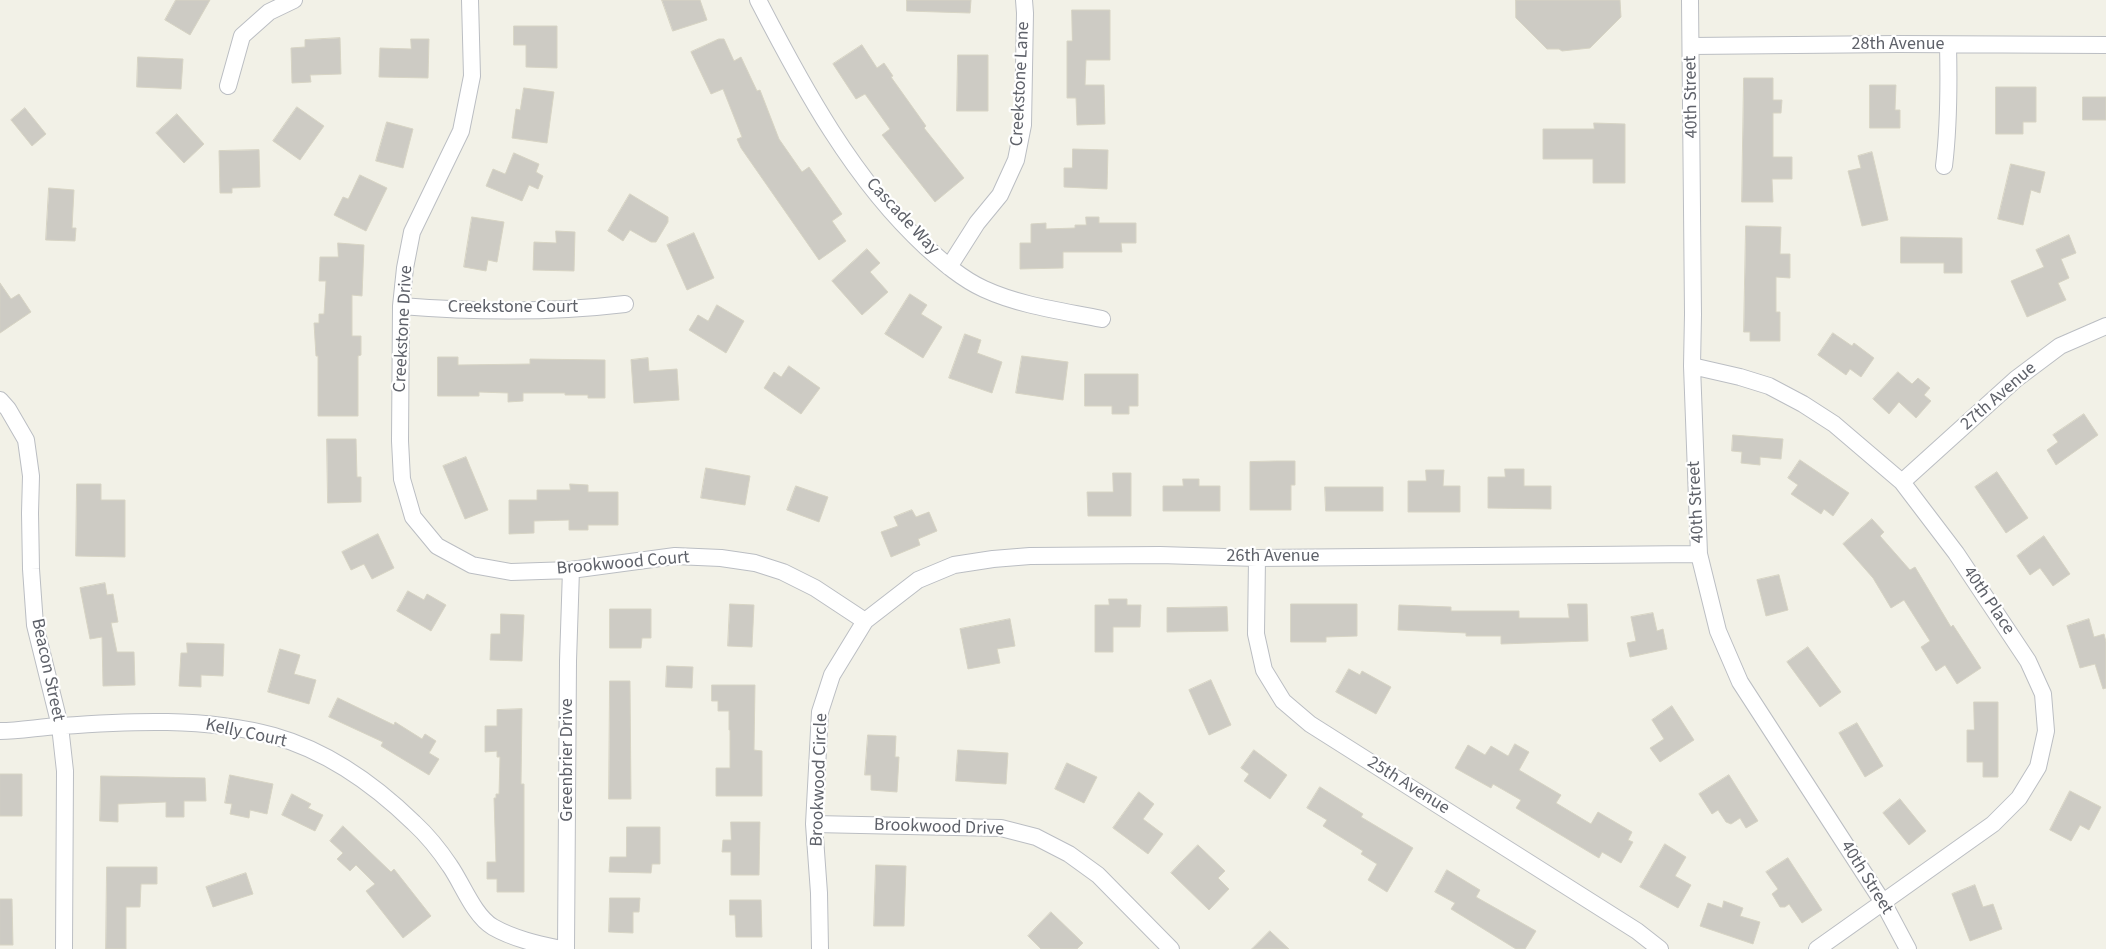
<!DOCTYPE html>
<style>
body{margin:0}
canvas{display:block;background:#f2f1e7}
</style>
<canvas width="2106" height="949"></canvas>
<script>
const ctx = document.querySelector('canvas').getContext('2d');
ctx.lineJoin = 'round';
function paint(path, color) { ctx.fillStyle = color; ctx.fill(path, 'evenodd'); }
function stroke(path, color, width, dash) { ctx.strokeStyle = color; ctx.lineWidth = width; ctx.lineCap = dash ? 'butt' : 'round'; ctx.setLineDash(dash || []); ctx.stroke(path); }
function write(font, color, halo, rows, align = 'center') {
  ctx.font = font + ' "Source Sans 3",sans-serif'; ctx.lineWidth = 4.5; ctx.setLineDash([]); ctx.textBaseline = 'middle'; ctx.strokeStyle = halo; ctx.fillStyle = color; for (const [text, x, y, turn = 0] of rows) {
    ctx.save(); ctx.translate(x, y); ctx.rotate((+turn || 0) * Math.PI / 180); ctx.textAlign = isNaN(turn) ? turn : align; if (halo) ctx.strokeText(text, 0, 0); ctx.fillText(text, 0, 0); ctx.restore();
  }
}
const building = new Path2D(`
 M 176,0 L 210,0 L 190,35 L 165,20 Z
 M 662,0 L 700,0 L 707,20 L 673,31 Z
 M 907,0 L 971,0 L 970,13 L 907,11 Z
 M 1516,0 L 1620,0 L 1621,17 L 1590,48 L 1562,51 L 1559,49 L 1547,49 L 1516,18 Z
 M 1072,10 L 1110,10 L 1110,60 L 1086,60 L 1085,85 L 1104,85 L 1105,124 L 1077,125 L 1076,98 L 1067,98 L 1067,41 L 1072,41 Z
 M 514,26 L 557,26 L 557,68 L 526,67 L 526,45 L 514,45 Z
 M 340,38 L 341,74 L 310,75 L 311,82 L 292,83 L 291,48 L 305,47 L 305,40 Z
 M 411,39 L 429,39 L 428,78 L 379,77 L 380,48 L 411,49 Z
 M 719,39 L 724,39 L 734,61 L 741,57 L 757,91 L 760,90 L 779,139 L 802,172 L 809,167 L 842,214 L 832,221 L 846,241 L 819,260 L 741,148 L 737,139 L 742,137 L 723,89 L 711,94 L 691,52 Z
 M 862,45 L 877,68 L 884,63 L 893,76 L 891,77 L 926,126 L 924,128 L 964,178 L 935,202 L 882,135 L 890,129 L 865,94 L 856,99 L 833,64 Z
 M 958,55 L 988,55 L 988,111 L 957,111 Z
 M 138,57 L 183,59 L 181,89 L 137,87 Z
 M 1744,78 L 1773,78 L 1773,100 L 1782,100 L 1781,113 L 1773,113 L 1773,157 L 1792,157 L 1792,179 L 1772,179 L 1773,202 L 1742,202 Z
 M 1870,85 L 1896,85 L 1895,110 L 1900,110 L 1900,128 L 1870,128 Z
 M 1996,87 L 2036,87 L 2036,122 L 2023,122 L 2023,134 L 1996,134 Z
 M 524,88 L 554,92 L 547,143 L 512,138 L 516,109 L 520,110 Z
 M 2083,97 L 2106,97 L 2106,120 L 2083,120 Z
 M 297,107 L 324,126 L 300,160 L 273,141 Z
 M 25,108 L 46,134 L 32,146 L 11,120 Z
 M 177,114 L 204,144 L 184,163 L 156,133 Z
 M 387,122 L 413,129 L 403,168 L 376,161 Z
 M 1594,123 L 1625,124 L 1625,183 L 1593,183 L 1593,159 L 1543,159 L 1543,129 L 1594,129 Z
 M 1073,149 L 1108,150 L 1107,189 L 1064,187 L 1064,168 L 1072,168 Z
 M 259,150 L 260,187 L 232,188 L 232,193 L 220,193 L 219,151 Z
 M 1872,152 L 1888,220 L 1862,226 L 1848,171 L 1861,168 L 1858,156 Z
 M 514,153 L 539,164 L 536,172 L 543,176 L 538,189 L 529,185 L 522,201 L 486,186 L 493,169 L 505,174 Z
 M 2011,164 L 2045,172 L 2040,193 L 2031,190 L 2023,225 L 1998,219 Z
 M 360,175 L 387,188 L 366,231 L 334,215 L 343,197 L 348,199 Z
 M 49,188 L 74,190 L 72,228 L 76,228 L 75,241 L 46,240 Z
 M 630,194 L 668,217 L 668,222 L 656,242 L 651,242 L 630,230 L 623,241 L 608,231 Z
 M 472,217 L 504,222 L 497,262 L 488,260 L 486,271 L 464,267 Z
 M 1086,217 L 1099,217 L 1099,223 L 1136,223 L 1136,243 L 1121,243 L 1122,252 L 1063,252 L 1063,268 L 1020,269 L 1020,243 L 1031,243 L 1031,224 L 1046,223 L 1046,229 L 1075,228 L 1075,225 L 1086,225 Z
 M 1746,226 L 1781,227 L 1780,254 L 1790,254 L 1790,278 L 1776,277 L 1776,312 L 1780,312 L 1780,341 L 1750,341 L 1750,332 L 1744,332 Z
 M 556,231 L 575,232 L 574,271 L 533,270 L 534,242 L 556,243 Z
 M 694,233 L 714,278 L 687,290 L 667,245 Z
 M 2069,235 L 2076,253 L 2061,259 L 2069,278 L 2058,283 L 2066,300 L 2027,317 L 2011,281 L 2044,267 L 2036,250 Z
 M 1901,237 L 1962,238 L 1962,273 L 1944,273 L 1944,263 L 1901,263 Z
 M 338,243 L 364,245 L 362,296 L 352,295 L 352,336 L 361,336 L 361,355 L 358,356 L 358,416 L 318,416 L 318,356 L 316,356 L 314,323 L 319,323 L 319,314 L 324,314 L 326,281 L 319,281 L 320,257 L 338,257 Z
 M 867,249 L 880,263 L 870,272 L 888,292 L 862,315 L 832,281 Z
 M 0,283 L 11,299 L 19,294 L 31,312 L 0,333 Z
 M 910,294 L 927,305 L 921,314 L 942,327 L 923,358 L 885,334 Z
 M 717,305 L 744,321 L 726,353 L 689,330 L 698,315 L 708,321 Z
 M 1833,333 L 1852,346 L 1854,343 L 1874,358 L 1861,377 L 1850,369 L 1846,375 L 1818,355 Z
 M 965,334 L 981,340 L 977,353 L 1002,362 L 992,393 L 949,378 Z
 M 1022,356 L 1068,362 L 1063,400 L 1016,393 Z
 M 438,357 L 458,357 L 458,365 L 530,364 L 530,359 L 605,360 L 605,398 L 588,398 L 588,395 L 565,395 L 565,393 L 523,393 L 523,401 L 508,402 L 508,393 L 479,392 L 479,396 L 438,396 Z
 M 648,358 L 649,371 L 677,369 L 679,400 L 634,403 L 631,360 Z
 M 789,366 L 820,388 L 801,414 L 764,388 L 774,372 L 781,377 Z
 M 1898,372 L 1912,384 L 1918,378 L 1930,388 L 1924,395 L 1931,401 L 1916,418 L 1899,402 L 1889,414 L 1873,399 Z
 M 1085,374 L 1138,374 L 1138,406 L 1129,406 L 1129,414 L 1112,414 L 1112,406 L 1085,406 Z
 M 2084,414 L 2098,435 L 2056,465 L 2047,450 L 2058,442 L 2053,435 Z
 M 1733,435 L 1783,439 L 1781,459 L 1760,457 L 1760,465 L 1741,463 L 1742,452 L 1732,451 Z
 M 327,439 L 356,439 L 357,477 L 361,477 L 361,502 L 328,503 Z
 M 466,457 L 488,510 L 465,519 L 443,466 Z
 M 1800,460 L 1849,493 L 1833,516 L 1824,509 L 1821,514 L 1791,494 L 1798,485 L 1788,478 Z
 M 1276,461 L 1295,461 L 1295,485 L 1291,485 L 1291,510 L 1250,510 L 1250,462 Z
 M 706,468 L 750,476 L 745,505 L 701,498 Z
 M 1505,469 L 1524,469 L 1524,486 L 1551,486 L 1551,509 L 1488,508 L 1488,477 L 1505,477 Z
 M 1426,470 L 1444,470 L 1443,486 L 1460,486 L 1460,512 L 1408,512 L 1408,481 L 1426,481 Z
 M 1997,472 L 2028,518 L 2006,533 L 1975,487 Z
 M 1113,473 L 1131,473 L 1131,516 L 1088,516 L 1087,492 L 1113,492 Z
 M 1183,479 L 1199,479 L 1199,486 L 1220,486 L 1220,511 L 1163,511 L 1163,486 L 1183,486 Z
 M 77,484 L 101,484 L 101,500 L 125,500 L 125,557 L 76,556 Z
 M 570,484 L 588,485 L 588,492 L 618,492 L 618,525 L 588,525 L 588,530 L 569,530 L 569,520 L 534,521 L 534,533 L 509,534 L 509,500 L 537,500 L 537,490 L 570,490 Z
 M 796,486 L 828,497 L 819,522 L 787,510 Z
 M 1325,487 L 1383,487 L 1383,511 L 1326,511 Z
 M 912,510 L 916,517 L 929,512 L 937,531 L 918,539 L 920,545 L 891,557 L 881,532 L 898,526 L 894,517 Z
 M 1872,519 L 1884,532 L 1880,536 L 1910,570 L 1915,567 L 1951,627 L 1953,625 L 1981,668 L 1957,684 L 1945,665 L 1936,671 L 1921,647 L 1930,641 L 1904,600 L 1891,608 L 1873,578 L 1843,544 Z
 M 378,534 L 394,568 L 372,579 L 364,564 L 351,570 L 342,552 Z
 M 2044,536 L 2070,574 L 2053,586 L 2040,568 L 2030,575 L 2017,556 Z
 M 1779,575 L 1788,610 L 1766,616 L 1757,580 Z
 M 105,583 L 107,595 L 113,594 L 118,622 L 111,623 L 117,652 L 134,652 L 135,685 L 103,686 L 102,637 L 90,639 L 80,588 Z
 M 408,591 L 424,600 L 427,594 L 446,605 L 431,631 L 397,611 Z
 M 1109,599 L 1127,599 L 1127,605 L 1141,605 L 1140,627 L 1113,627 L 1113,652 L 1095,652 L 1095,605 L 1109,605 Z
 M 730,604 L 754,605 L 752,647 L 728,646 Z
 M 1291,604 L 1357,604 L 1357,636 L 1326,637 L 1326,642 L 1291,642 Z
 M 1568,604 L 1587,604 L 1588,641 L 1501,644 L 1501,636 L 1466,636 L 1466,633 L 1398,630 L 1399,605 L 1451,607 L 1451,611 L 1519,611 L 1519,618 L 1569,618 Z
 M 1227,607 L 1228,631 L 1167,632 L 1167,608 Z
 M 610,609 L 651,609 L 651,638 L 642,638 L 641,648 L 610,648 Z
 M 1653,613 L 1657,631 L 1663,629 L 1667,649 L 1630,657 L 1627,643 L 1636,641 L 1631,617 Z
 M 501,614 L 524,615 L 522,661 L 490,660 L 491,634 L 500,634 Z
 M 1010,619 L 1015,646 L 997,649 L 1000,663 L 968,669 L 960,629 Z
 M 2089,619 L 2094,637 L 2104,634 L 2106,642 L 2106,688 L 2103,689 L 2095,664 L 2080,668 L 2067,626 Z
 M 187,643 L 224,644 L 223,676 L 201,675 L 201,687 L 179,686 L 181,653 L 187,653 Z
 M 1808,647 L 1841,692 L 1820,707 L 1787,662 Z
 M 280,649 L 300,655 L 294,674 L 316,680 L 309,704 L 268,692 Z
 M 667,666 L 693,667 L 692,688 L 666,687 Z
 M 1349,669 L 1360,675 L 1362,671 L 1391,687 L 1376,714 L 1336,692 Z
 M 1211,680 L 1231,725 L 1209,735 L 1189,690 Z
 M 610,681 L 630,681 L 631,799 L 609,799 Z
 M 712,685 L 755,685 L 754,750 L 762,751 L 762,796 L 716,796 L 716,768 L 730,768 L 730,730 L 729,730 L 729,711 L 718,711 L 718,701 L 712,701 Z
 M 338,698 L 394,725 L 395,722 L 422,739 L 425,734 L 436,741 L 429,753 L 439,759 L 429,775 L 381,746 L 383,742 L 329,717 Z
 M 1974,702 L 1998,702 L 1998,777 L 1983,777 L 1983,762 L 1967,762 L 1967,730 L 1974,730 Z
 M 1672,706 L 1694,740 L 1660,762 L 1650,748 L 1664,739 L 1652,720 Z
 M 522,709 L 521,784 L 524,784 L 524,892 L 497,892 L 497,879 L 487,879 L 487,862 L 496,862 L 494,798 L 496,798 L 496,794 L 499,794 L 500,757 L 497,757 L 497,751 L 485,752 L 485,726 L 497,726 L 497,710 Z
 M 1857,723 L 1883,766 L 1865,777 L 1839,733 Z
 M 868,735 L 896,736 L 895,757 L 899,757 L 897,792 L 871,790 L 871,775 L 865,775 Z
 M 1515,744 L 1529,752 L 1519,770 L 1561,795 L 1556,803 L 1591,824 L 1598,812 L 1632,832 L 1628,840 L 1633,842 L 1621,863 L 1602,852 L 1599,858 L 1516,808 L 1521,800 L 1493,784 L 1491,788 L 1455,768 L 1468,745 L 1485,755 L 1491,746 L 1508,756 Z
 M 958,750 L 1008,753 L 1006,784 L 956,781 Z
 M 1254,750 L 1287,775 L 1270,799 L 1244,781 L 1249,774 L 1241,768 Z
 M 1067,763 L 1097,777 L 1084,803 L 1055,789 Z
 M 0,774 L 22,774 L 22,816 L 0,816 Z
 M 230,775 L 273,784 L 267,814 L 250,810 L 249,818 L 230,814 L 232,804 L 225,803 Z
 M 1729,775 L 1758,821 L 1746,828 L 1740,818 L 1731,824 L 1726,822 L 1718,810 L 1712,814 L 1699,794 Z
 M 101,776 L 205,778 L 206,801 L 184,801 L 184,817 L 166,817 L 166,802 L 118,804 L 118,822 L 100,821 Z
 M 1320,787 L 1363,814 L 1361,817 L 1413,848 L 1387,892 L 1368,880 L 1377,864 L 1361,854 L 1363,851 L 1323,826 L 1327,820 L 1307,808 Z
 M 2070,791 L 2101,807 L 2089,830 L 2080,825 L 2071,841 L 2050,830 Z
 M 1139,792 L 1154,804 L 1143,819 L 1163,834 L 1148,854 L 1113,828 Z
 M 292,794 L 311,804 L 308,808 L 323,815 L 315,831 L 282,815 Z
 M 1900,799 L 1926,831 L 1909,845 L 1883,813 Z
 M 731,822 L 760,822 L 759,875 L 731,875 L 731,852 L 722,852 L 723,840 L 731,840 Z
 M 343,826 L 391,872 L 394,869 L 431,916 L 403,938 L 366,891 L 375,884 L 356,865 L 350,871 L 337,859 L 343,853 L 330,841 Z
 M 627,827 L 660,827 L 660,864 L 652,864 L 651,873 L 609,872 L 610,857 L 626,857 Z
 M 1665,844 L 1686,857 L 1675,876 L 1691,885 L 1678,908 L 1640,887 Z
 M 1198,845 L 1225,871 L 1218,878 L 1229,889 L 1209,910 L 1171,873 Z
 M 1788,858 L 1822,910 L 1802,923 L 1789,904 L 1785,907 L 1780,907 L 1772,894 L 1778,889 L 1766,872 Z
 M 876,865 L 906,866 L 904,926 L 874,926 Z
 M 107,867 L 157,867 L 157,884 L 141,884 L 140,907 L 126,907 L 126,949 L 106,949 Z
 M 1447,870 L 1480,890 L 1476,897 L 1536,931 L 1525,949 L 1516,949 L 1451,909 L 1455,903 L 1435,892 Z
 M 246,873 L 253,894 L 213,907 L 206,887 Z
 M 1975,885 L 1983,907 L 1993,904 L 2002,929 L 1970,941 L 1952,894 Z
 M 610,898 L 640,898 L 639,912 L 633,912 L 633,933 L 609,932 Z
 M 0,899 L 12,899 L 13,945 L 0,945 Z
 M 730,900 L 761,900 L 762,937 L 736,937 L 735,915 L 730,915 Z
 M 1724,901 L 1743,908 L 1740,916 L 1760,922 L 1753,944 L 1700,926 L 1708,903 L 1722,908 Z
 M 1051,912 L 1083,943 L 1077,949 L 1041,949 L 1028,936 Z
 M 1270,931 L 1289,949 L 1252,949 Z`);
paint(building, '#cdcbc4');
stroke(building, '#d7d4c4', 1);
const minor = new Path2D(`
 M 470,0 L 472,76 L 461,131 L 412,232 L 405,268 L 401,306 L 400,441 L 402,479 L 413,517 L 437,546 L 472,565 L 511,572 L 571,570 L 675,556 L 721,558 L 755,563 L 783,572 L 815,588 L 865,621
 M 758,0 C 803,87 853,180 926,247 C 944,263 962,279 984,289 C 1021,306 1063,311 1102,319
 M 1690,0 L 1693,314 L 1692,366 L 1699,554 L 1718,631 L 1740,682 L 1884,904 L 1908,949
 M 1691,46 L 1898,44 L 2106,45
 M 228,86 L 242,36 L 269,12 L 294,0
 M 1944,166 C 1949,125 1949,86 1948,45
 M 949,267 L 977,223 L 1000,195 L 1016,160 L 1023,125 L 1025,13 L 1024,0
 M 401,306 C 476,312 550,313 625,304
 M 1692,366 L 1740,377 L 1769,386 L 1803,404 L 1834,424 L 1902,482 L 1956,553 L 2028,661 L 2043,694 L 2046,731 L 2038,767 L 2019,798 L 1993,824 L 1817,949
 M 0,400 L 8,409 L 26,440 L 31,476 L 30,513 L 31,569 L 35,625 L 60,726 L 65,771 L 64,949
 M 1902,482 L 2016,379 L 2060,346 L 2106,326
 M 1257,558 L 1256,634 L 1264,670 L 1283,701 L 1310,724 L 1637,931 L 1660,949
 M 0,731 C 20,731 40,727 60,726 C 130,721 205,717 274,736 C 327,751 375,785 414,823 C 427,835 440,851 450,866 C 462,883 474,916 493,927 C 514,939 538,944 561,949
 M 814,824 L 1001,828 L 1036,837 L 1069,854 L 1098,875 L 1171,949
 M 566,949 L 568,661 L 571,570
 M 820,949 L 819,893 L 814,824 L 820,712 L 832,675 L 865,621 L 918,580 L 954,565 L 993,559 L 1030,556 L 1160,555 L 1257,558 L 1699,554`);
stroke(minor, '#bbbec3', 18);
stroke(minor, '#fff', 16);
write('18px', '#5e6169', '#fff', [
 ["28th Avenue",1898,45],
 ["Creekstone Lane",1021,84,-87],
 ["40th Street",1692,97,-91],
 ["Cascade Way",902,217,47],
 ["Creekstone Court",513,308],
 ["Creekstone Drive",404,329,-87],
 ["27th Avenue",1999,397,-41],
 ["40th Street",1697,502,-93],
 ["26th Avenue",1273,557],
 ["Brookwood Court",623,564,-5],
 ["40th Place",1988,601,56],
 ["Beacon Street",47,670,78],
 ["Kelly Court",246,734,12],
 ["Greenbrier Drive",568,760,-90],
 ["Brookwood Circle",820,780,-88],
 ["25th Avenue",1408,786,32],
 ["Brookwood Drive",939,828,2],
 ["40th Street",1866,878,58]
]);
</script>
